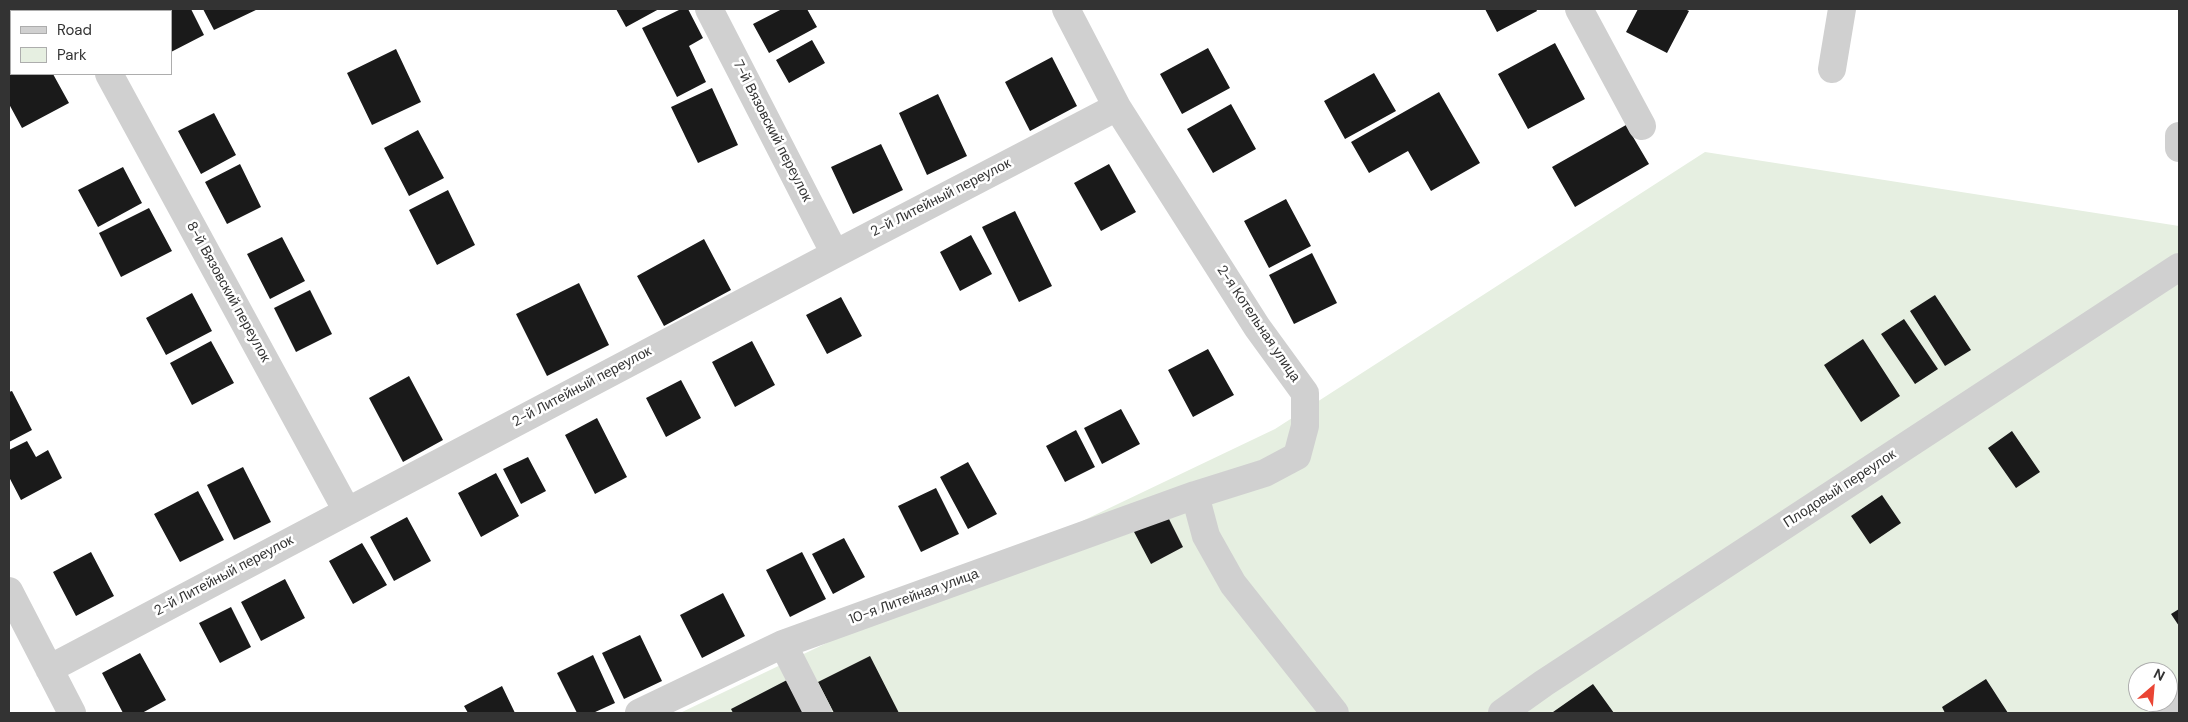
<!DOCTYPE html>
<meta charset="utf-8">
<style>
body{margin:0}
#map{position:relative;width:2188px;height:722px;overflow:hidden;background:#fff;font-family:"DM Sans",sans-serif}
canvas{display:block}
.frame{position:absolute;inset:0;border:10px solid #333;pointer-events:none}
.legend{position:absolute;left:10px;top:10px;width:162px;height:65px;box-sizing:border-box;background:#fff;border:1px solid #adadad;margin:0;padding:6px 9px;list-style:none;font-size:15px;color:#333}
.legend li{display:flex;align-items:center;gap:10px;height:25px}
.legend b{width:25px;border:1px solid #adadad}
.north{position:absolute;left:2128px;top:662px;width:50px;height:50px;box-sizing:border-box;background:#fff;border:1px solid #adadad;border-radius:50%;rotate:27deg;font-size:14px;font-weight:700;line-height:20px;text-align:center;color:#333}
.north::after{content:'';display:block;margin:auto;width:18px;height:22px;background:#ea4534;clip-path:polygon(50% 0,100% 100%,50% 72%,0 100%)}
</style>
<div id="map">
<canvas width="2188" height="722"></canvas>
<div class="frame"></div>
<ul class="legend">
<li><b style="height:6px;background:#d0d0d0"></b>Road</li>
<li><b style="height:14px;background:#e6efe1"></b>Park</li>
</ul>
<div class="north">N</div>
</div>
<script>
const ctx = document.querySelector('canvas').getContext('2d');
ctx.lineJoin = 'round';
function paint(path, color) { ctx.fillStyle = color; ctx.fill(path, 'evenodd'); }
function stroke(path, color, width, dash) { ctx.strokeStyle = color; ctx.lineWidth = width; ctx.lineCap = dash ? 'butt' : 'round'; ctx.setLineDash(dash || []); ctx.stroke(path); }
function write(font, color, halo, rows, align = 'center') {
  ctx.font = font + ' "DM Sans",sans-serif'; ctx.lineWidth = 5; ctx.setLineDash([]); ctx.textBaseline = 'middle'; ctx.strokeStyle = halo; ctx.fillStyle = color; for (const [text, x, y, turn = 0] of rows) {
    ctx.save(); ctx.translate(x, y); ctx.rotate((+turn || 0) * Math.PI / 180); ctx.textAlign = isNaN(turn) ? turn : align; if (halo) ctx.strokeText(text, 0, 0); ctx.fillText(text, 0, 0); ctx.restore();
  }
}
paint(new Path2D(`
 M 1705,152 L 2179,226 L 2179,713 L 680,713 L 1275,429 ZM 2138,672 L 2168,672 L 2168,702 L 2138,702 Z`), '#e6efe1');
paint(new Path2D(`
 M 122,9 L 191,9 L 204,35 L 171,52 L 171,11 L 117,11 Z
 M 203,9 L 258,9 L 214,30 Z
 M 616,9 L 659,9 L 626,27 Z
 M 681,9 L 688,9 L 703,38 L 689,46 L 706,82 L 677,97 L 642,28 Z
 M 782,9 L 807,9 L 817,27 L 769,53 L 753,24 Z
 M 1485,9 L 1536,9 L 1537,11 L 1497,32 Z
 M 1638,9 L 1685,9 L 1689,11 L 1667,53 L 1626,32 Z
 M 812,40 L 825,63 L 789,83 L 776,60 Z
 M 1555,43 L 1585,99 L 1528,129 L 1498,74 Z
 M 1208,48 L 1230,88 L 1182,114 L 1160,74 Z
 M 396,49 L 421,102 L 372,125 L 347,73 Z
 M 1052,57 L 1077,106 L 1030,131 L 1005,82 Z
 M 11,71 L 11,74 L 53,74 L 69,103 L 22,128 L 9,104 L 9,72 Z
 M 1374,73 L 1396,111 L 1345,139 L 1324,101 Z
 M 712,88 L 738,145 L 698,163 L 671,107 Z
 M 1439,92 L 1480,163 L 1431,191 L 1408,151 L 1369,173 L 1351,142 Z
 M 938,94 L 967,156 L 927,175 L 899,113 Z
 M 1231,104 L 1256,149 L 1213,173 L 1187,129 Z
 M 214,113 L 236,155 L 201,174 L 178,131 Z
 M 1626,125 L 1649,164 L 1575,207 L 1552,167 Z
 M 418,130 L 444,178 L 409,196 L 384,148 Z
 M 881,144 L 903,190 L 853,214 L 831,167 Z
 M 240,164 L 261,207 L 227,224 L 205,182 Z
 M 1109,164 L 1136,212 L 1101,231 L 1074,183 Z
 M 123,167 L 142,203 L 98,227 L 78,190 Z
 M 448,190 L 475,245 L 437,265 L 409,210 Z
 M 1286,199 L 1311,246 L 1269,268 L 1244,221 Z
 M 149,208 L 172,251 L 121,277 L 99,233 Z
 M 1015,211 L 1052,286 L 1019,302 L 982,227 Z
 M 971,235 L 992,274 L 960,291 L 940,252 Z
 M 282,237 L 305,281 L 270,299 L 247,254 Z
 M 704,239 L 731,290 L 664,326 L 637,276 Z
 M 1312,253 L 1337,303 L 1294,324 L 1269,275 Z
 M 579,283 L 609,345 L 547,376 L 516,314 Z
 M 310,290 L 332,334 L 296,352 L 274,308 Z
 M 192,293 L 212,331 L 166,355 L 146,318 Z
 M 1935,295 L 1971,350 L 1945,366 L 1910,311 Z
 M 841,297 L 862,336 L 827,354 L 806,315 Z
 M 1904,319 L 1938,369 L 1915,384 L 1881,334 Z
 M 1863,339 L 1900,396 L 1861,422 L 1824,365 Z
 M 211,341 L 234,383 L 192,405 L 170,363 Z
 M 752,341 L 775,385 L 735,407 L 712,362 Z
 M 1208,349 L 1234,395 L 1193,417 L 1168,370 Z
 M 409,376 L 443,440 L 403,462 L 369,398 Z
 M 681,380 L 701,418 L 666,437 L 646,398 Z
 M 12,391 L 32,430 L 9,442 L 9,392 Z
 M 1121,409 L 1140,444 L 1102,464 L 1084,428 Z
 M 597,418 L 627,477 L 595,494 L 565,435 Z
 M 1076,430 L 1095,467 L 1065,482 L 1046,446 Z
 M 2012,431 L 2040,472 L 2016,488 L 1988,448 Z
 M 27,441 L 36,457 L 48,450 L 62,478 L 21,500 L 9,477 L 9,450 Z
 M 528,457 L 546,491 L 521,504 L 503,469 Z
 M 968,462 L 997,514 L 968,529 L 940,477 Z
 M 243,467 L 271,522 L 234,540 L 207,485 Z
 M 496,473 L 519,516 L 481,537 L 458,493 Z
 M 936,488 L 959,534 L 921,552 L 898,506 Z
 M 198,491 L 224,540 L 180,562 L 154,514 Z
 M 1882,495 L 1901,523 L 1870,544 L 1851,516 Z
 M 1166,513 L 1183,547 L 1151,564 L 1133,530 Z
 M 407,517 L 431,561 L 394,581 L 370,537 Z
 M 844,538 L 865,577 L 833,594 L 812,554 Z
 M 362,543 L 387,585 L 353,604 L 329,561 Z
 M 91,552 L 114,596 L 76,616 L 53,572 Z
 M 802,552 L 826,599 L 790,617 L 766,570 Z
 M 285,579 L 305,618 L 261,641 L 241,602 Z
 M 723,593 L 745,636 L 702,658 L 680,615 Z
 M 231,607 L 251,647 L 220,663 L 199,623 Z
 M 2179,609 L 2179,626 L 2171,614 Z
 M 640,635 L 662,681 L 624,699 L 602,653 Z
 M 140,653 L 166,700 L 142,713 L 123,713 L 102,673 Z
 M 593,655 L 615,703 L 593,713 L 577,713 L 557,673 Z
 M 870,656 L 899,713 L 834,713 L 818,682 Z
 M 1986,679 L 2008,713 L 1945,713 L 1942,707 Z
 M 787,680 L 804,713 L 733,713 L 731,709 Z
 M 1593,684 L 1614,713 L 1554,713 L 1553,712 Z
 M 502,686 L 515,713 L 468,713 L 464,706 Z`), '#1a1a1a');
stroke(new Path2D(`
 M 709,9 L 835,254
 M 1579,9 L 1642,126
 M 52,11 L 58,9
 M 9,31 L 11,29
 M 1832,69 L 1842,9
 M 109,74 L 347,511
 M 2179,136 L 2179,148
 M 1195,495 L 1206,536 L 1233,584 L 1335,713
 M 9,591 L 72,713
 M 783,644 L 818,713
 M 49,669 L 835,254 L 1117,107
 M 639,713 L 783,644 L 1195,495 L 1265,473 L 1297,456 L 1305,426 L 1305,393 L 1257,327 L 1117,107 L 1066,9
 M 1502,713 L 1544,683 L 2179,267
 M 2163,713 L 2179,702`), '#d0d0d0', 28);
write('14px', '#333', '#fff', [
 ["7-й Вязовский переулок",772,131,63],
 ["2-й Литейный переулок",941,198,-27],
 ["8-й Вязовский переулок",228,292,61],
 ["2-я Котельная улица",1258,324,56],
 ["2-й Литейный переулок",582,387,-28],
 ["Плодовый переулок",1840,489,-33],
 ["2-й Литейный переулок",224,576,-28],
 ["10-я Литейная улица",914,597,-20]
]);
</script>
